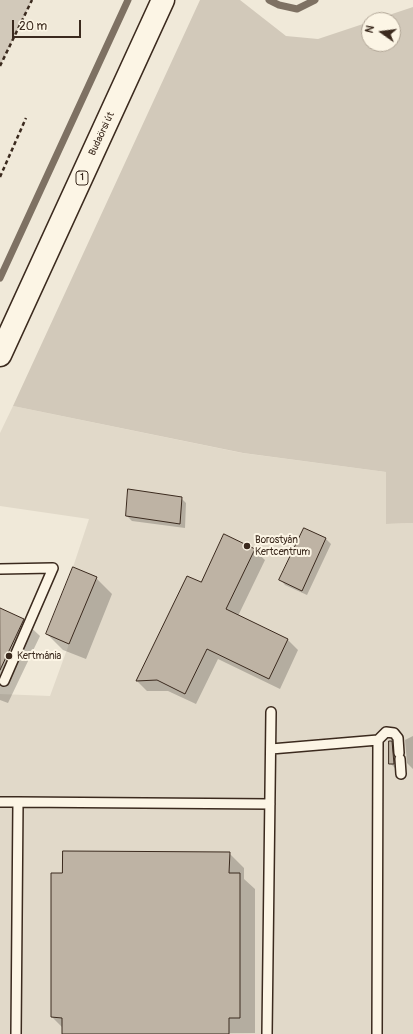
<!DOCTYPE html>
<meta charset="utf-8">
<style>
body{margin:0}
#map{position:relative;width:413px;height:1034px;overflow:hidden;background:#f0e9d9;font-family:Pangolin,sans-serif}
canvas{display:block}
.north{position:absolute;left:361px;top:12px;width:40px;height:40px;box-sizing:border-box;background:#fcf5e5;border:1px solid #afa495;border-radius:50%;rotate:284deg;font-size:11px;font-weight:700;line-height:16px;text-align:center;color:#3b2a1e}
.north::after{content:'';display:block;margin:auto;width:14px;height:18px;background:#3b2a1e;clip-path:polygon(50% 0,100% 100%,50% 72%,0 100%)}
.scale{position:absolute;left:12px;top:20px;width:69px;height:18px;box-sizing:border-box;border:2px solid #3b2a1e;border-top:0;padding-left:5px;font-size:12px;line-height:14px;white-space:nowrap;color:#3b2a1e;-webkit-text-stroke:3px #fcf5e5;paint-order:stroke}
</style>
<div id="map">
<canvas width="413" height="1034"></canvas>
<div class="north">N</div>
<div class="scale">20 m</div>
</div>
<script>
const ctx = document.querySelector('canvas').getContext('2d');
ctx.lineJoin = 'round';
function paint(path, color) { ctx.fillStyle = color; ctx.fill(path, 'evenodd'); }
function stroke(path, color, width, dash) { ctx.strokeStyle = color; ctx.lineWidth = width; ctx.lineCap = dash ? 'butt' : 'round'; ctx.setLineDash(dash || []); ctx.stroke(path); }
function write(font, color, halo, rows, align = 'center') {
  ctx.font = font + ' Pangolin,sans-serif'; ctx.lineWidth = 4; ctx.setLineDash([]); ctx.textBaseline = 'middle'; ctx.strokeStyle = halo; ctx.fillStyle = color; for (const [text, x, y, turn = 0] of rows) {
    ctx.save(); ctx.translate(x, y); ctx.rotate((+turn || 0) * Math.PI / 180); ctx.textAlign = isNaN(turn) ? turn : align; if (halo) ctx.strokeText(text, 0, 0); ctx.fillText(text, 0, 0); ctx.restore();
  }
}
paint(new Path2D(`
 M 13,406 L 242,453 L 386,472 L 386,524 L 413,523 L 413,1034 L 0,1034 L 0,694 L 50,696 L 69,644 L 46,634 L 73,567 L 89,519 L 0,506 L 0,433 Z`), '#e1d9c9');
paint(new Path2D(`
 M 0,0 L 32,0 L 0,66 Z
 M 200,0 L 240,0 L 286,36 L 318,39 L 369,22 L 369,44 L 393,44 L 393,20 L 374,20 L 413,7 L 413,523 L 386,524 L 386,472 L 243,453 L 13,406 Z`), '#d2c9ba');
paint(new Path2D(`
 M 181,498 L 186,503 L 185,528 L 132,521 L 127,516 Z
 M 304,529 L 326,539 L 331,544 L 307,595 L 285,585 L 281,580 Z
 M 254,550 L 265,560 L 238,616 L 288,640 L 298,650 L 280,689 L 218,659 L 196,704 L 168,691 L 147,691 L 137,681 L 201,583 Z
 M 96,578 L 112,594 L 86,659 L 63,650 L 47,634 Z
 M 0,609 L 23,620 L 40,636 L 8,703 L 0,700 Z
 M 413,736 L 413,769 L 407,763 L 405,740 Z
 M 392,742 L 397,747 L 399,768 L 395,768 L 390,763 Z
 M 229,853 L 244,868 L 244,879 L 255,889 L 255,1033 L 63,1034 L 63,1028 L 52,1017 L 63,874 Z`), '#0003');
stroke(new Path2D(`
 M 269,0 L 279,5 L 297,9 L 315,0
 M 0,278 L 128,0`), '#7e7163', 7);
const building = new Path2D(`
 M 128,489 L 182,497 L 180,524 L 126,516 Z
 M 304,528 L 326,538 L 302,591 L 279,580 Z
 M 224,534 L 255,549 L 226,609 L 288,639 L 269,679 L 207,649 L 185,694 L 157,680 L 136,681 L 187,576 L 201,582 Z
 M 73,567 L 97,577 L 69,644 L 46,634 Z
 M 0,608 L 24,619 L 0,670 Z
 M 389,741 L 392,741 L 394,764 L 389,764 Z
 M 63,851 L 230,852 L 229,873 L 240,873 L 240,1018 L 229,1018 L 229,1034 L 62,1034 L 62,1018 L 51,1017 L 51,873 L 62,873 Z`);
paint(building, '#beb3a4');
stroke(building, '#3b2a1e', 1);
const lane = new Path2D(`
 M 0,569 L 53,568 L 4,681
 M 378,740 L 386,732 L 394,733 L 398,738 L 399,753
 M 271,749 L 378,740 L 377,1034
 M 400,759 L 401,774
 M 0,802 L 18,802 L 16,1034
 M 18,802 L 270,804
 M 267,1034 L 271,712`);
const primary = new Path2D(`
 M 0,355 L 163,0`);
stroke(lane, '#3b2a1e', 12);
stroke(primary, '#3b2a1e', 25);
stroke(new Path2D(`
 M 0,66 L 32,0
 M 0,177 L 26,118`), '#3b2a1e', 2.5, [4, 3]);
stroke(lane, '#fcf5e5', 9);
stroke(primary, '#fcf5e5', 22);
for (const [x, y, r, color] of [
 [247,546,4,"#3b2a1e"],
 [9,656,4,"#3b2a1e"]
]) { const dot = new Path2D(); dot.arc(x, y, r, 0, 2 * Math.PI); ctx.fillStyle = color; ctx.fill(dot); stroke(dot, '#fcf5e5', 1.5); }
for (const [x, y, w] of [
 [82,178,12]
]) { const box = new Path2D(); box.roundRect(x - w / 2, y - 7, w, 14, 3); ctx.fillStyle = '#fcf5e5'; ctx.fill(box); stroke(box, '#3b2a1e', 1); }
write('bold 9px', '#3b2a1e', null, [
 ["1",82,178]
]);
write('10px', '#3b2a1e', '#fcf5e5', [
 ["Budaörsi út",102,134,-65]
]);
write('10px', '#3b2a1e', '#fcf5e5', [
 ["Borostyán",255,540],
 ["Kertcentrum",255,552],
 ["Kertmánia",17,656]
], 'left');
</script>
